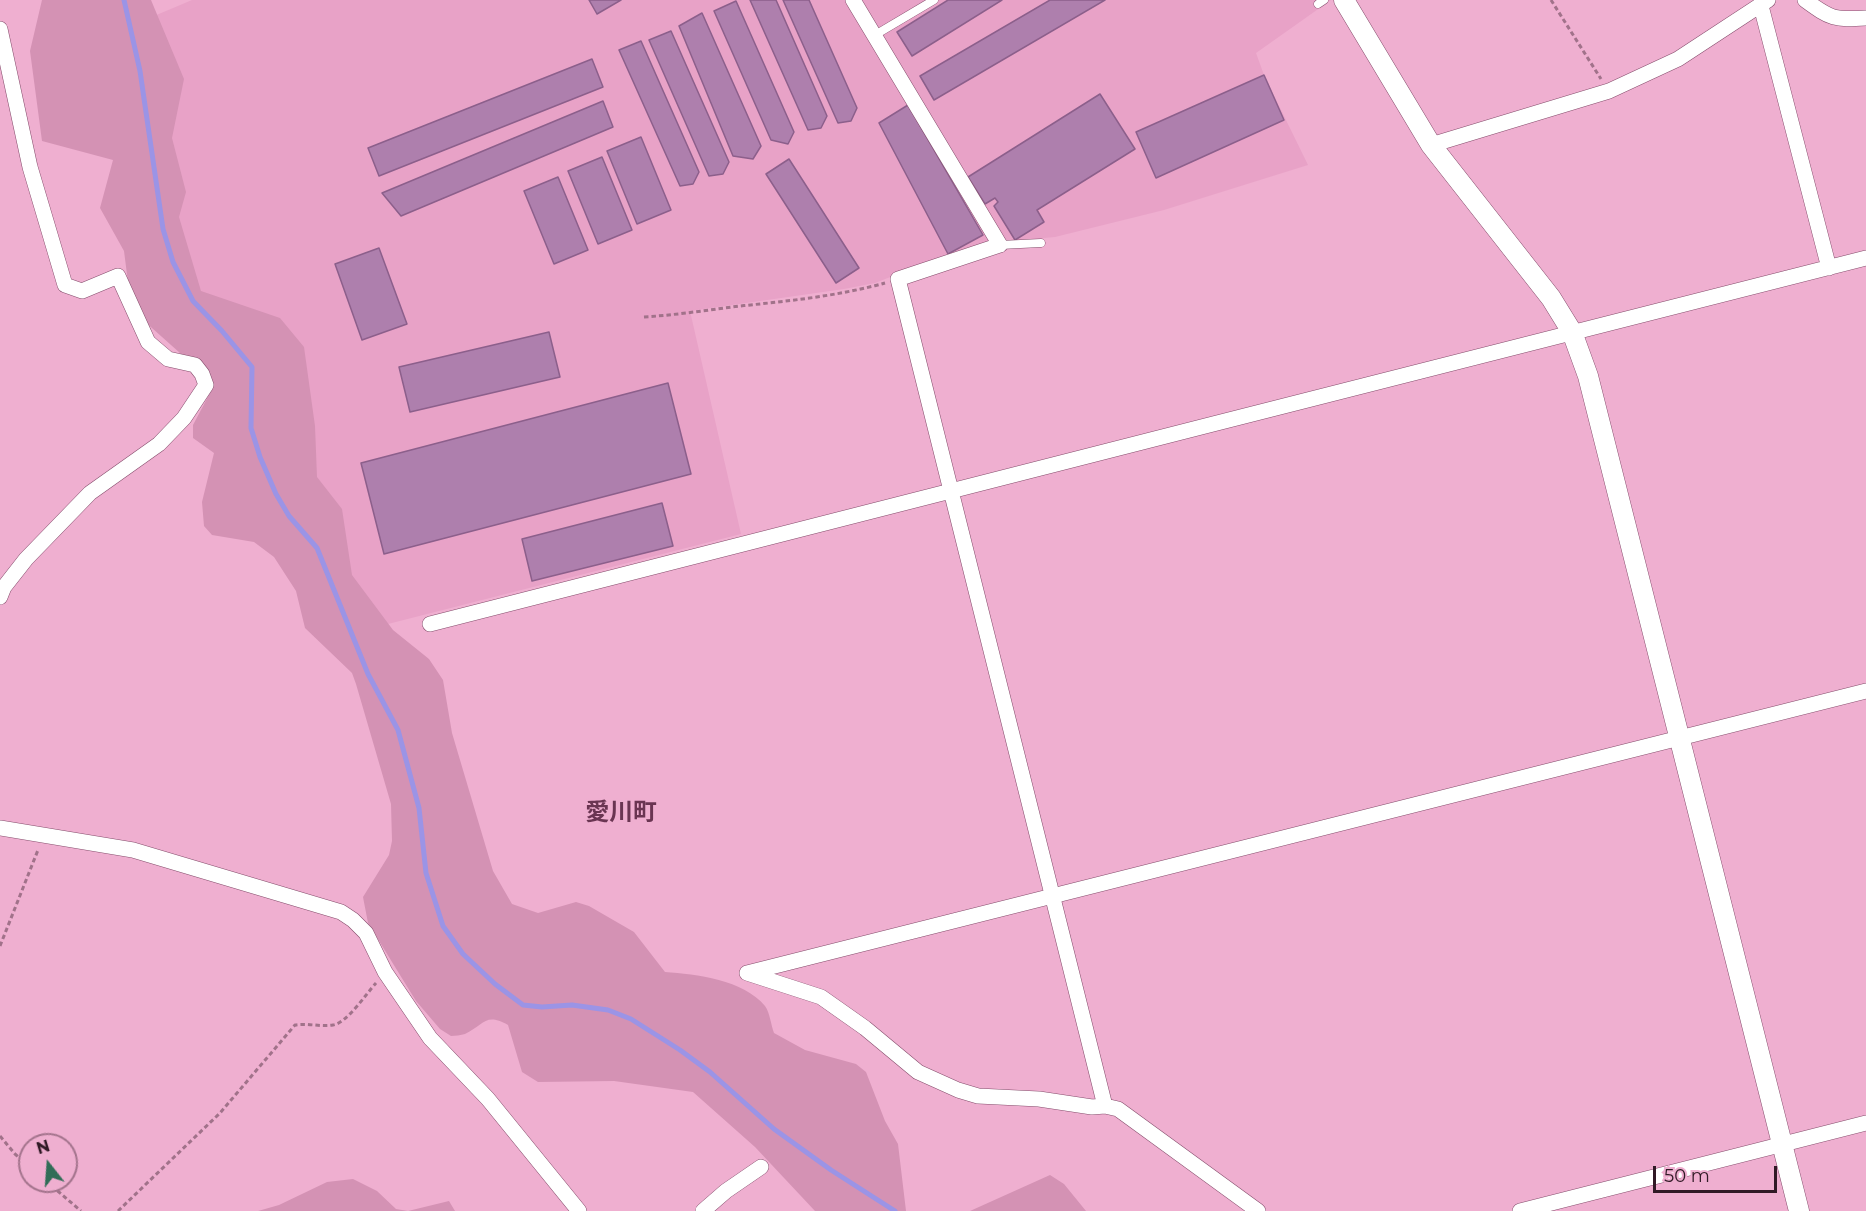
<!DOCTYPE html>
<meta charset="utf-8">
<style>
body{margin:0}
#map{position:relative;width:1866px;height:1211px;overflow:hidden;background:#efafd0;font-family:Montserrat,sans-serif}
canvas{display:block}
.north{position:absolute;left:18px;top:1133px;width:60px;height:60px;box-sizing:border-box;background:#efafd0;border:2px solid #a3738c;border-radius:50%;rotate:343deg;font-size:16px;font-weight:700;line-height:24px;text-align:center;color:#311a26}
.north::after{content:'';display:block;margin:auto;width:21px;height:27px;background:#316d57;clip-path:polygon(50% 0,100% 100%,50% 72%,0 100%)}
.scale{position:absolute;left:1653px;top:1166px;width:124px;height:27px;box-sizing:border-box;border:3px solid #311a26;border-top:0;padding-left:8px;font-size:18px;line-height:21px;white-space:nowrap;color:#311a26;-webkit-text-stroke:4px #efafd0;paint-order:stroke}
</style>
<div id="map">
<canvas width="1866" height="1211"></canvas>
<div class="north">N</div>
<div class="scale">50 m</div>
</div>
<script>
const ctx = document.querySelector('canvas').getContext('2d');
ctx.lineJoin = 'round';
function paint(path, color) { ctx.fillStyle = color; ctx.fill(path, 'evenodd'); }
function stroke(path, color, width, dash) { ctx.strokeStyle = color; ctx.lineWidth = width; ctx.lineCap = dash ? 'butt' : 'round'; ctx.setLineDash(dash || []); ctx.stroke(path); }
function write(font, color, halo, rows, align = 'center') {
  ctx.font = font + ' Montserrat,"Noto Sans JP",sans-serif'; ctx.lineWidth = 4.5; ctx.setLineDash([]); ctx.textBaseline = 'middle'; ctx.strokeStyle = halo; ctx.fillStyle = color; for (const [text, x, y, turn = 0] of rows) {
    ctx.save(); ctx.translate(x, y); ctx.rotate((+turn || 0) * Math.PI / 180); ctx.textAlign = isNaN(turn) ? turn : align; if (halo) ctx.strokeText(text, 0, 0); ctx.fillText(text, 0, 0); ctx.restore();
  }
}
paint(new Path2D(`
 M 192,0 L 1331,0 L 1256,53 L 1264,75 L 1308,165 L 1164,210 L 1055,237 L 989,243 L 954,252 L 875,283 L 844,289 L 690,311 L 741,534 L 384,625 L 354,599 L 201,291 L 176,234 L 147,19 Z`), '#e8a2c7');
paint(new Path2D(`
 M 42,0 L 151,0 L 184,79 L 172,138 L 186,192 L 179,217 L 201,291 L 280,318 L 304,347 L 315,426 L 317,477 L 342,509 L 352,575 L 393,630 L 429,659 L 443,680 L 452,733 L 493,871 L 512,904 L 538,913 L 576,902 L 589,906 L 634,932 L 665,972 C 696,974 744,980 765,1006 C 770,1013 771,1025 774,1033 L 805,1050 L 856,1064 L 866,1072 L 885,1121 L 898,1144 L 906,1211 L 815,1211 L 755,1147 L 693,1092 L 614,1081 L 538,1082 L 522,1072 L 508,1025 C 485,1012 484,1025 465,1034 C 461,1035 455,1036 451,1036 L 440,1029 L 416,1001 L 368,923 L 363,897 L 389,855 L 392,841 L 391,804 L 356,684 L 352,673 L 305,628 L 296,591 L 274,557 L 254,542 L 212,535 L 204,526 L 202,502 L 214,453 L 193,438 L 193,425 L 211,391 L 199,370 L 143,320 L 130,298 L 124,251 L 100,208 L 113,160 L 42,141 L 30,51 Z
 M 1050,1175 L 1064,1184 L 1086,1211 L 970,1211 Z
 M 353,1179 L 377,1191 L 396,1209 L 408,1211 L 449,1201 L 455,1211 L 258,1211 L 279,1205 L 327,1182 Z`), '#d492b4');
stroke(new Path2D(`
 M 124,0 L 140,71 L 163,229 L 173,262 L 193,301 L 222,331 L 252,367 L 251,428 L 260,457 L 276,494 L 289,516 L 317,548 L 368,674 L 398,730 L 419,808 L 426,873 L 443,926 L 463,954 L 495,984 L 523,1005 L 542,1007 L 572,1005 L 608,1010 L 631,1019 L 680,1050 L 710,1072 L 774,1129 L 831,1170 L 895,1211`), '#9b94e6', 5);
const building = new Path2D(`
 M 589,0 L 621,0 L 597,14 Z
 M 750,0 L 776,0 L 827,116 L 821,128 L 808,130 Z
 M 783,0 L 809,0 L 857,108 L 851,121 L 838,123 Z
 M 948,0 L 1002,0 L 912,56 L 897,32 Z
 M 1050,0 L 1105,0 L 934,100 L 920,76 Z
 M 736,1 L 794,132 L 788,144 L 771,140 L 714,11 Z
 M 702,13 L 761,146 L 753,159 L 733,156 L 679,26 Z
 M 671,31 L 729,162 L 723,174 L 709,176 L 649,40 Z
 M 641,41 L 699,172 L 693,184 L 680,186 L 619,50 Z
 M 592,59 L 603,87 L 379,176 L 368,148 Z
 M 1264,75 L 1284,120 L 1156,178 L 1136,132 Z
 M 1100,94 L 1135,149 L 1037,210 L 1044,222 L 1015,240 L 994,206 L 998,202 L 995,198 L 985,204 L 968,177 Z
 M 603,101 L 613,127 L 401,216 L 382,193 Z
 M 908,105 L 983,235 L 948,254 L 879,123 Z
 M 641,137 L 671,210 L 637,224 L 607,151 Z
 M 602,157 L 632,230 L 598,244 L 568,171 Z
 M 789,159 L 859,268 L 836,283 L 766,174 Z
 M 558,177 L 588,250 L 554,264 L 524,191 Z
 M 379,248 L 407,324 L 362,340 L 335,264 Z
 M 549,332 L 560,377 L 410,412 L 399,367 Z
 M 668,383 L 691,474 L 384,554 L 361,463 Z
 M 662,503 L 673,546 L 532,581 L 522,539 Z`);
paint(building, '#ae7fad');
stroke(building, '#8c5f8b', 1.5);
const service = new Path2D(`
 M 1318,4 L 1324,0
 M 875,35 L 934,0
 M 1000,245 L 1041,243`);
const minor = new Path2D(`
 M 853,0 L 1000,245 L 898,279 L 1105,1106 L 1118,1109 L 1258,1211
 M 1805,0 C 1831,19 1834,20 1866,18
 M 1761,6 L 1829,268
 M 0,29 L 30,167 L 65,285 L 82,291 L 118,276 L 148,342 L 168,359 L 195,365 L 202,374 L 206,385 L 184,418 L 159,444 L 90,493 L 26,559 L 4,587 L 0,597
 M 1431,145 L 1609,91 L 1678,59 L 1768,0
 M 430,624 C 909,501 1387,380 1866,258
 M 0,828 L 133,850 L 341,912 L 353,920 L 366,933 L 385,972 L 430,1038 L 488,1099 L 579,1211
 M 747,973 L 1866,691
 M 747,973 L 821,997 L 865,1028 L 918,1072 L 958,1090 L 978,1096 L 1039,1099 L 1092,1107 L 1105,1106
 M 703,1211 L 726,1191 L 761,1167
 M 1520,1211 L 1866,1123`);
const tertiary = new Path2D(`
 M 1344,0 L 1431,145 L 1551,298 L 1572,332 L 1588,376 L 1799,1211`);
stroke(service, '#854d6c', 9);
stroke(minor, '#854d6c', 16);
stroke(tertiary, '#854d6c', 21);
stroke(new Path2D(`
 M 1551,0 L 1601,79
 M 644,317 C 676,315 708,310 740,306 C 789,301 838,296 885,283
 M 0,946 L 38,850
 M 0,1136 L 15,1154 L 30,1167
 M 46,1181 L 81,1211
 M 118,1211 L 220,1113 L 295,1025 C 308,1023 320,1027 333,1025 C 347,1023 366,994 376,983`), '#a1728a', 3, [4.5, 3]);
stroke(service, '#fff', 8);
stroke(minor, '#fff', 15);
stroke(tertiary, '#fff', 20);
write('bold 24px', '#6a3552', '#efafd0', [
 ["愛川町",621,813]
]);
</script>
